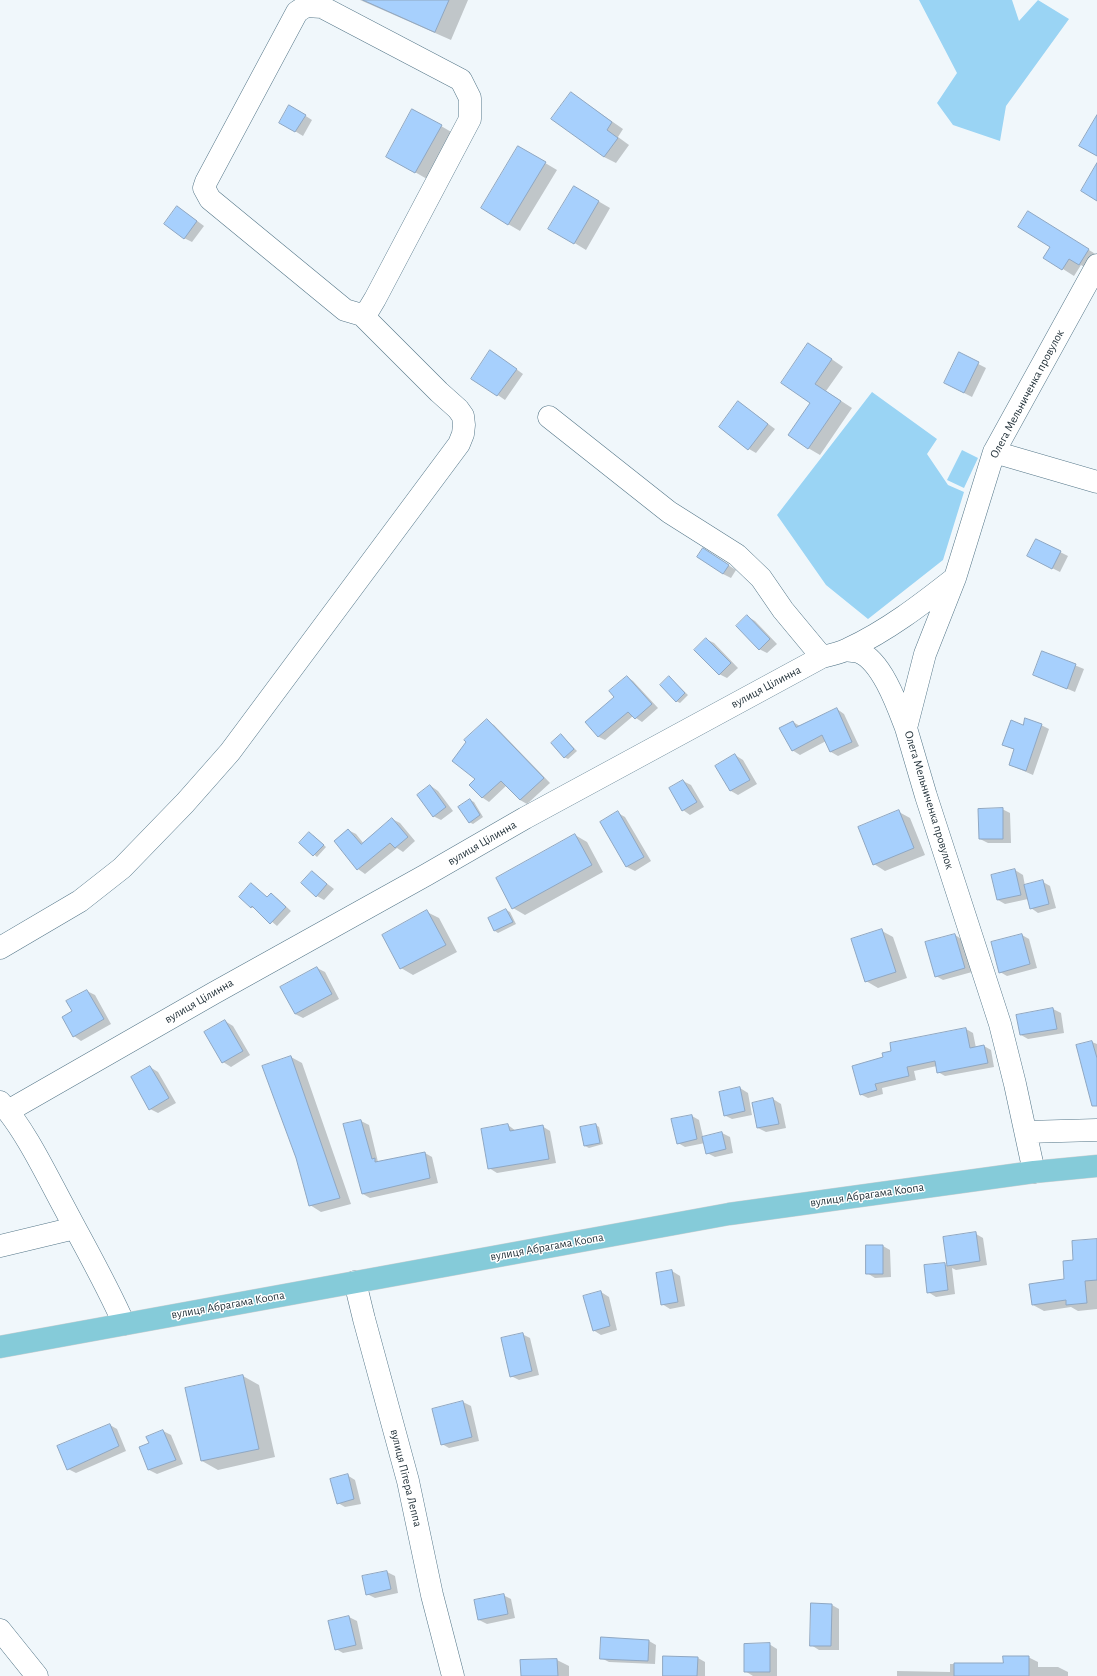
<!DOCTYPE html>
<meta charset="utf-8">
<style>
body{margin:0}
canvas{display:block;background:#f0f7fb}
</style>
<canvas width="1097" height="1676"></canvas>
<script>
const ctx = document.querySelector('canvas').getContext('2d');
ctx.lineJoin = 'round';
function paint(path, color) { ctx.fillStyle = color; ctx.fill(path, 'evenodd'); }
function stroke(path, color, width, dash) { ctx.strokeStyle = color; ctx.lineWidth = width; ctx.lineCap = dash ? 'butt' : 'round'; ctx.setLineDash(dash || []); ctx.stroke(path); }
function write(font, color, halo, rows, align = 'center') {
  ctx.font = font + ' "Alegreya Sans",sans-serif'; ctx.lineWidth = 3; ctx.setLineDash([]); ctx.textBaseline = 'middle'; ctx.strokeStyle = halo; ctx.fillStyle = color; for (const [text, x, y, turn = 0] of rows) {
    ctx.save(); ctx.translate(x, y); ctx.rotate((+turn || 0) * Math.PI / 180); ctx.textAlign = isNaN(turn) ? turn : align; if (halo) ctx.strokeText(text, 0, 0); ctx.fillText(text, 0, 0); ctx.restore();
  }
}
paint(new Path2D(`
 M 919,0 L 1012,0 L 1019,21 L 1038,0 L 1069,19 L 1006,106 L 1000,141 L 953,125 L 937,103 L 957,73 Z
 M 872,392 L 937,439 L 927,454 L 948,485 L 964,492 L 943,560 L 868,619 L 826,585 L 777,515 Z
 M 962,450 L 978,458 L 964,488 L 947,480 Z`), '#9ad4f4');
paint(new Path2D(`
 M 360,0 L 468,0 L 451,40 Z
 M 571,93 L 623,129 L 618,137 L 629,145 L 616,163 L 604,157 Z
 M 290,106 L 312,120 L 303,136 L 280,122 Z
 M 441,126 L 453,133 L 427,179 L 387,156 Z
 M 530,154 L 557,170 L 520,231 L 508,224 Z
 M 574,187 L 610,208 L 586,250 L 550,228 Z
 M 185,212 L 204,226 L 192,242 L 184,238 Z
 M 1039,219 L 1097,255 L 1091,271 L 1081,265 L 1074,276 L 1044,257 L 1051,247 Z
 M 491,351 L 523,374 L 505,400 L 473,378 Z
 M 820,351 L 843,367 L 826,391 L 852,408 L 820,455 L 808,448 L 811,402 Z
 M 959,354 L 986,368 L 972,397 L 952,387 Z
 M 739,402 L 775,429 L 756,453 L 749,449 Z
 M 1060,552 L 1068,556 L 1060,572 L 1036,560 Z
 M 711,554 L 736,570 L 731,578 L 723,574 Z
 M 747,616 L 755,621 L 777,644 L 767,653 L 759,649 Z
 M 706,639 L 714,643 L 738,668 L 727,678 L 719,674 Z
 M 1043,652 L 1084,669 L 1075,692 L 1034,675 Z
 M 627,677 L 633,681 L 658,708 L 642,722 L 633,716 L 605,740 L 599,737 L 586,722 L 616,697 Z
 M 669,677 L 688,695 L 680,703 L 676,701 Z
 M 837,709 L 844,714 L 859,746 L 838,756 L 831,752 L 826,741 L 800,755 L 792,750 L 793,722 L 800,726 Z
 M 487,721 L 494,725 L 550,783 L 527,804 L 520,800 L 507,785 L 489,802 L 483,798 L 471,785 L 477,779 Z
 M 1041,725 L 1049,729 L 1033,775 L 1010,765 L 1015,750 L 1003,745 L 1023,726 Z
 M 561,735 L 577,751 L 568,759 L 564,757 Z
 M 735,755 L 743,760 L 757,784 L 738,795 L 731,791 Z
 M 683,781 L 691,785 L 704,807 L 690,815 L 683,810 Z
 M 431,786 L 438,791 L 453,811 L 441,820 L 433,816 Z
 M 470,800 L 474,802 L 483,817 L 473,824 L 469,822 Z
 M 1002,809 L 1010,813 L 1011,843 L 988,843 L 980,839 Z
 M 899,812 L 910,818 L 925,855 L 885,871 L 874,864 Z
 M 618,813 L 625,817 L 651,861 L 635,871 L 627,867 L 601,822 Z
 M 392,819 L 400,823 L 415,841 L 403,852 L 397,848 L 365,874 L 358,869 L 348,830 L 356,834 L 364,844 Z
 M 313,835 L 326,847 L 317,857 L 301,843 Z
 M 575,835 L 587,842 L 603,872 L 525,915 L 513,908 Z
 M 1015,870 L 1023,875 L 1025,886 L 1043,882 L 1050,886 L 1056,908 L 1038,913 L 1031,908 L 1028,899 L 1005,904 L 998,900 Z
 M 312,872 L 334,889 L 324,900 L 317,896 Z
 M 252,885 L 268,898 L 271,895 L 277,898 L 291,911 L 277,926 L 258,910 L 251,907 Z
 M 506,910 L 510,912 L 516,924 L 498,933 L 495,931 L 489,918 Z
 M 427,912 L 439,918 L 457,952 L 413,975 L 401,968 Z
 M 882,931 L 893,937 L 907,978 L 878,988 L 866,981 Z
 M 955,935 L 963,940 L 972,972 L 943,980 L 936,976 Z
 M 1022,935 L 1029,939 L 1037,968 L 1007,976 L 1000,972 Z
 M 317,968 L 325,972 L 339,999 L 303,1018 L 295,1014 Z
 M 87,991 L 95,995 L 111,1024 L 81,1041 L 74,1036 L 73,1012 L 68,1002 Z
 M 1053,1009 L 1061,1013 L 1064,1033 L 1028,1039 L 1021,1035 Z
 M 225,1021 L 233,1026 L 250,1055 L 231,1067 L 223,1062 L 206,1033 Z
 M 966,1029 L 973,1033 L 976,1048 L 984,1046 L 991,1050 L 994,1067 L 945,1076 L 938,1072 L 937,1066 L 914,1071 L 916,1080 L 882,1088 L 883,1094 L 868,1098 L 860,1094 L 884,1058 L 893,1052 Z
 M 1092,1042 L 1097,1044 L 1097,1085 L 1077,1046 Z
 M 291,1057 L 302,1063 L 351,1204 L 321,1212 L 310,1205 L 297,1158 Z
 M 150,1067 L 158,1072 L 176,1103 L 158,1113 L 150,1109 Z
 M 740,1088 L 748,1093 L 752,1115 L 732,1119 L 724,1115 L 720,1093 Z
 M 773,1099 L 781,1104 L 786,1128 L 766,1132 L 758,1128 L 753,1103 Z
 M 692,1116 L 699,1120 L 703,1137 L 722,1133 L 730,1137 L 733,1153 L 715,1157 L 707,1153 L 705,1143 L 685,1147 L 678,1143 Z
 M 361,1121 L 369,1125 L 378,1162 L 425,1153 L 432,1157 L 438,1183 L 370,1198 L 363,1194 Z
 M 508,1125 L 516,1131 L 542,1126 L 550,1131 L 556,1163 L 497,1173 L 489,1168 Z
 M 596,1125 L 599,1127 L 603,1144 L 589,1148 L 585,1146 Z
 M 976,1234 L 983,1238 L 987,1265 L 956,1270 L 952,1268 L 955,1294 L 936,1297 L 928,1292 L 944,1264 L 948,1266 L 944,1238 Z
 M 1097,1240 L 1097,1309 L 1078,1311 L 1071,1307 L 1044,1311 L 1033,1305 L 1065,1280 L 1074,1261 Z
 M 883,1246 L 890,1250 L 891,1277 L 875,1278 L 867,1273 Z
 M 672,1271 L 680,1276 L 685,1306 L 670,1309 L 662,1304 Z
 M 601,1292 L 609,1297 L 617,1330 L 601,1335 L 593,1330 Z
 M 522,1334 L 530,1338 L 539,1375 L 519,1380 L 511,1376 Z
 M 243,1376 L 259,1385 L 275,1457 L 218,1470 L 202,1461 L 186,1389 Z
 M 463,1402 L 471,1406 L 479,1441 L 449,1448 L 442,1444 Z
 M 110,1425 L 117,1429 L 126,1451 L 76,1473 L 68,1469 Z
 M 163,1431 L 171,1435 L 183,1464 L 157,1474 L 149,1470 L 141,1447 L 150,1444 L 147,1437 Z
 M 347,1475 L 355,1480 L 361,1504 L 345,1507 L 338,1503 Z
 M 387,1572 L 395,1576 L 398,1593 L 375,1598 L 367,1594 Z
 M 503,1595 L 511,1599 L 515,1618 L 487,1624 L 479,1620 Z
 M 832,1605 L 839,1609 L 839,1650 L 819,1650 L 811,1645 Z
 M 349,1617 L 357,1621 L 363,1649 L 343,1653 L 336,1649 Z
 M 649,1641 L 656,1645 L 655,1664 L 609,1662 L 601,1658 Z
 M 769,1644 L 777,1649 L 777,1676 L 753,1676 L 745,1671 Z
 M 1028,1657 L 1038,1662 L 1038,1667 L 1058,1667 L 1068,1672 L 1068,1676 L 897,1676 L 897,1671 L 950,1672 L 950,1664 L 1004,1664 Z
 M 698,1658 L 705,1662 L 705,1676 L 664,1676 Z
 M 557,1660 L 569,1666 L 569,1676 L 522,1676 Z`), '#0003');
const building = new Path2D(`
 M 363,0 L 449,0 L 435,32 Z
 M 571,92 L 612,122 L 607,130 L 618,138 L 604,157 L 551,119 Z
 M 289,105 L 306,115 L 295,132 L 279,123 Z
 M 412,109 L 442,125 L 415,173 L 386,157 Z
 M 1097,115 L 1097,156 L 1079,146 Z
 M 518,146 L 546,162 L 508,225 L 481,208 Z
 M 1097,163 L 1097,201 L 1081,191 Z
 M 574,186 L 599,201 L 574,244 L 548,229 Z
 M 177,206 L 197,221 L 184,239 L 164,224 Z
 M 1028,211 L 1089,249 L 1079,265 L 1069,259 L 1062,270 L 1043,258 L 1050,247 L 1018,227 Z
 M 808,343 L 832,359 L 815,384 L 841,401 L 808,449 L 788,435 L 810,403 L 781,383 Z
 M 490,350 L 517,369 L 497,396 L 471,379 Z
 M 959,352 L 979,362 L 964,393 L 944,383 Z
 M 738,401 L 768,424 L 748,450 L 719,427 Z
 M 1036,539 L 1061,551 L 1052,569 L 1027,556 Z
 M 703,548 L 729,565 L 723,574 L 697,557 Z
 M 747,615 L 770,639 L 759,650 L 736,626 Z
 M 706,638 L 731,663 L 719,675 L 694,650 Z
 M 1042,651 L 1076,664 L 1067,689 L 1033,675 Z
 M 627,676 L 652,704 L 635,719 L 628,712 L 598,737 L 585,722 L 614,697 L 609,691 Z
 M 669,676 L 685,693 L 676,702 L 660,685 Z
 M 837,708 L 852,742 L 830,752 L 822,735 L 792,751 L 779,728 L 793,721 L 796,727 Z
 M 1025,718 L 1042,724 L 1026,771 L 1009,765 L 1014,749 L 1002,745 L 1011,720 L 1023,725 Z
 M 487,719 L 544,778 L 520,800 L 501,781 L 482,798 L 469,785 L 475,779 L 452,761 L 466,742 L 464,740 Z
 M 561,734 L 574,749 L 564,758 L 551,743 Z
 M 735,754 L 750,780 L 730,791 L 715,766 Z
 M 683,780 L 697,802 L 682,811 L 669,788 Z
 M 430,785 L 446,807 L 433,817 L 417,795 Z
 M 470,799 L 480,815 L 469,823 L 458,807 Z
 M 1003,808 L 1003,839 L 979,839 L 978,809 Z
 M 899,810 L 914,848 L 873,865 L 858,827 Z
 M 618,811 L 644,857 L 626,867 L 600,822 Z
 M 392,818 L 408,837 L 395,848 L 390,843 L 357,870 L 334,841 L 348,829 L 361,844 Z
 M 309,832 L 324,845 L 313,856 L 299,843 Z
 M 575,834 L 592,865 L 512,909 L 496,878 Z
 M 1015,869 L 1021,895 L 997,900 L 991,875 Z
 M 312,871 L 327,884 L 316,897 L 301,883 Z
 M 1043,880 L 1049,904 L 1030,909 L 1024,885 Z
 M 251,883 L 267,897 L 271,893 L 286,907 L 270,924 L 252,906 L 251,908 L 239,897 Z
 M 506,909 L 513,922 L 494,931 L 488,918 Z
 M 427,910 L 446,945 L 400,969 L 382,935 Z
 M 882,929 L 896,972 L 865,982 L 851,939 Z
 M 955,934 L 965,968 L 935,977 L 925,942 Z
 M 1022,934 L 1030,964 L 999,973 L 991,942 Z
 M 317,967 L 332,994 L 295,1014 L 280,987 Z
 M 87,990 L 104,1019 L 73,1037 L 62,1017 L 72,1011 L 66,1001 Z
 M 1053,1008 L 1057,1029 L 1020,1035 L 1016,1015 Z
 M 225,1020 L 243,1051 L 222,1063 L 204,1032 Z
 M 966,1028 L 970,1048 L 984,1045 L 988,1063 L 937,1073 L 935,1061 L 907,1067 L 909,1076 L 875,1084 L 877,1090 L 860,1095 L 852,1066 L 883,1057 L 882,1053 L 891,1051 L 890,1043 Z
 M 1092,1041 L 1097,1058 L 1097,1106 L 1092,1106 L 1076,1045 Z
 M 291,1056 L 340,1198 L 309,1206 L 296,1158 L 262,1066 Z
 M 150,1066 L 169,1098 L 149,1110 L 131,1077 Z
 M 740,1087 L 745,1111 L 724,1116 L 719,1092 Z
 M 773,1098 L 779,1124 L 757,1128 L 752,1103 Z
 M 692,1115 L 697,1139 L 677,1144 L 671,1119 Z
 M 361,1120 L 372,1159 L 375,1158 L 375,1162 L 425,1152 L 430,1178 L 362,1194 L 343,1124 Z
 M 508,1124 L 510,1131 L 543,1125 L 549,1159 L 488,1169 L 481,1129 Z
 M 596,1124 L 600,1143 L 584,1146 L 580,1127 Z
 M 722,1132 L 726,1149 L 706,1154 L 702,1137 Z
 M 976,1232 L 980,1261 L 947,1266 L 943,1237 Z
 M 1097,1239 L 1097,1280 L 1085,1281 L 1087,1303 L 1066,1305 L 1066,1300 L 1032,1305 L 1029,1284 L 1064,1279 L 1063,1261 L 1073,1260 L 1072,1241 Z
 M 866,1245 L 883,1245 L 883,1274 L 866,1274 Z
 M 945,1263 L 948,1290 L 927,1293 L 924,1265 Z
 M 672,1270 L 678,1302 L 661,1305 L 656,1273 Z
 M 601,1291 L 610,1326 L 593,1331 L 583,1296 Z
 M 523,1333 L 532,1371 L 510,1377 L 501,1338 Z
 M 243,1375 L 259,1449 L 201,1461 L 185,1388 Z
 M 463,1401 L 472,1437 L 441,1445 L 432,1409 Z
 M 110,1424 L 119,1446 L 67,1470 L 57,1446 Z
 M 163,1430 L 176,1460 L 148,1470 L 139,1447 L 149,1443 L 146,1437 Z
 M 348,1474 L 354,1499 L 337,1504 L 330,1479 Z
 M 387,1571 L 391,1589 L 366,1595 L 362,1576 Z
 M 504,1594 L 508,1614 L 478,1620 L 474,1600 Z
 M 811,1603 L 832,1604 L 831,1646 L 810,1646 Z
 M 349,1616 L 356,1645 L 335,1650 L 328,1621 Z
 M 601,1637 L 649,1640 L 648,1661 L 600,1659 Z
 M 770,1643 L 770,1672 L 744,1672 L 744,1644 Z
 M 663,1656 L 698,1657 L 697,1676 L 663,1676 Z
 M 1003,1656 L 1029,1656 L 1029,1676 L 954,1676 L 954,1663 L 1003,1663 Z
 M 557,1659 L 558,1676 L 521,1676 L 520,1660 Z`);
paint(building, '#a7d0fd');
stroke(building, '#8fa7c2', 1);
const minor = new Path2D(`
 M 549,417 L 669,512 L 737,555 L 761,578 L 783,610 L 822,657
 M 994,452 L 1097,482
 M 847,650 C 851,651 856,651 859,652 C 882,661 898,707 906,728
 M 0,948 L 80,901 L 122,868 L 185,803 L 230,752 L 459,444 L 463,434 L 464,425 L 463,416 L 458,409 L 439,392 L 362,315 L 345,310 L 210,199 L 204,188 L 206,182 L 297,12 L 306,6 L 322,7 L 461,80 L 470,98 L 470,119 L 375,299 L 369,309 L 362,315
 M 0,1102 C 25,1129 47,1176 65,1209 C 85,1247 107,1285 124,1324
 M 8,1111 L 214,993 L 426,875 L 525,818 L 822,657 C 831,655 840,653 848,649 C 887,631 922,604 955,578
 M 1026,1132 L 1097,1130
 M 1034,1172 L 1015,1084 L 1000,1024 L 926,796 L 906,728 L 925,654 L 955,578 L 994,452 L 1097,265
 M 0,1246 L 75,1228
 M 355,1282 L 364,1319 L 408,1481 L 432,1595 L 453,1676
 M 0,1630 L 37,1676`);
const major = new Path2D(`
 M 0,1347 L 729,1214 L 1034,1172 L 1097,1166`);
stroke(minor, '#547688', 23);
stroke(major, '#cfd2d4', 23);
stroke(minor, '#fff', 22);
stroke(major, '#85cbd9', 22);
write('12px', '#23323a', '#fff', [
 ["Олега Мельниченка провулок",1027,394,-62],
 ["вулиця Цілинна",766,687,-28],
 ["Олега Мельниченка провулок",929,800,73],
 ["вулиця Цілинна",482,843,-30],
 ["вулиця Цілинна",199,1001,-30],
 ["вулиця Абрагама Коопа",867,1195,-8],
 ["вулиця Абрагама Коопа",547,1247,-10],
 ["вулиця Абрагама Коопа",228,1305,-10],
 ["вулиця Пітера Леппа",406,1478,76]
]);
</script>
